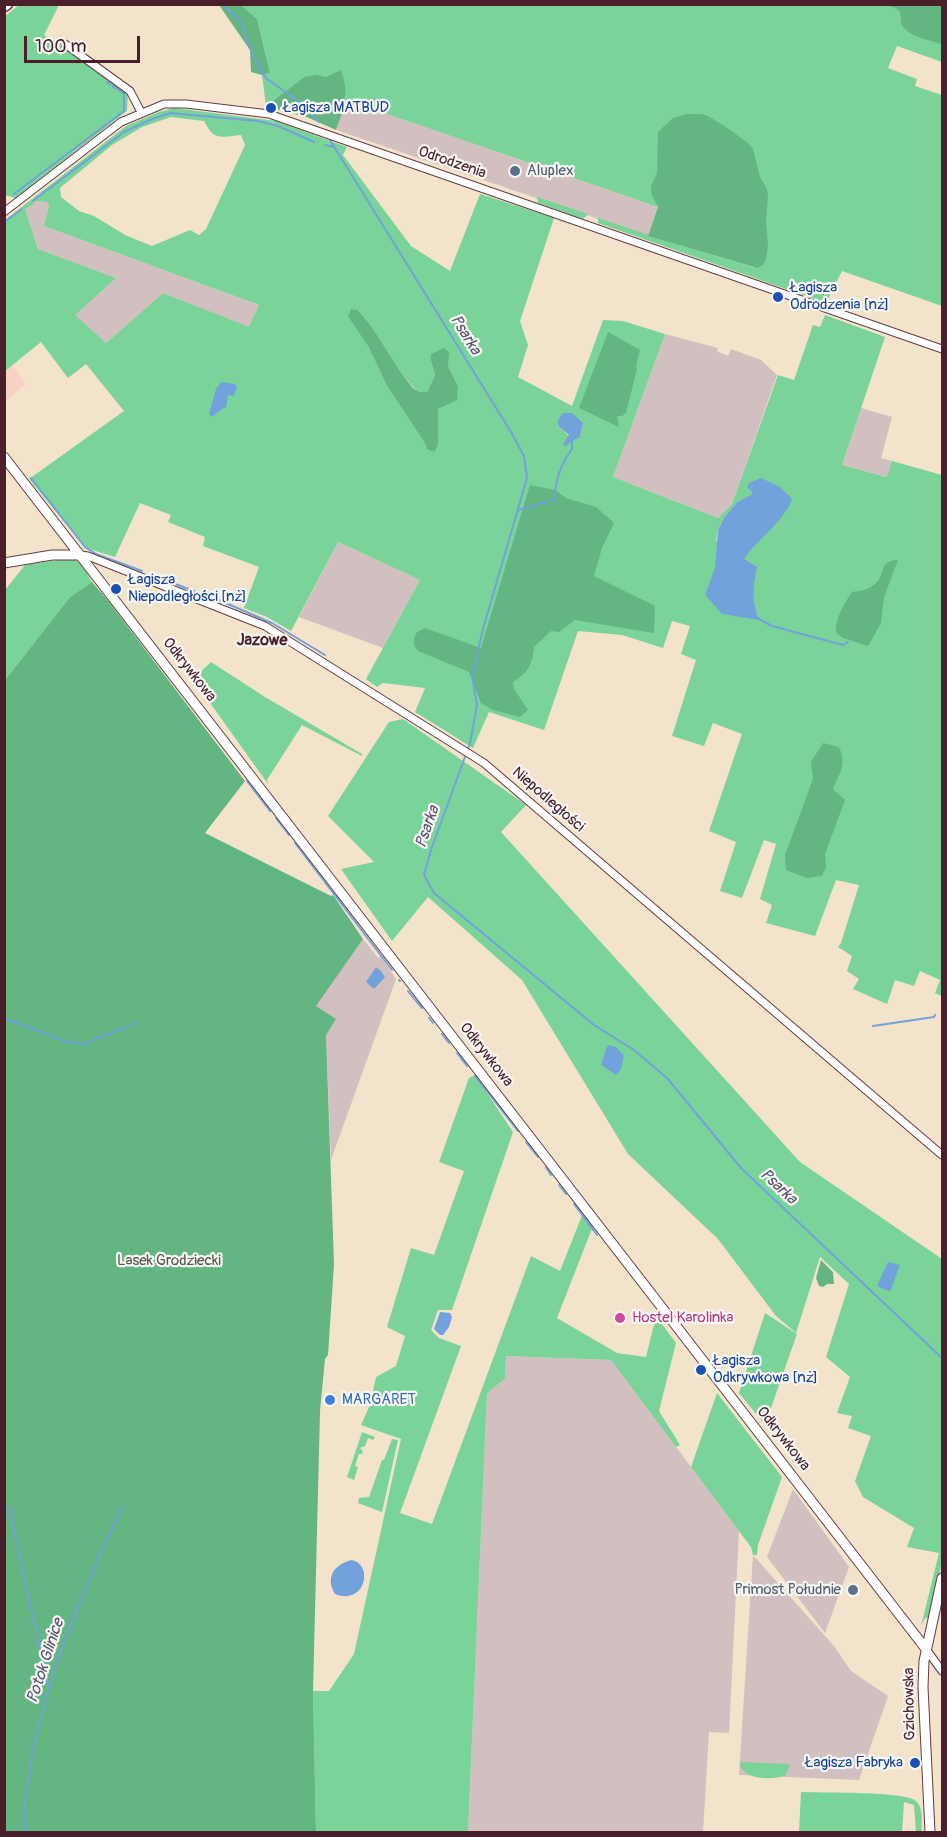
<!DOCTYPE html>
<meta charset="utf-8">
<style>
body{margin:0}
#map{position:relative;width:947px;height:1837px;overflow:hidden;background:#f3e3cb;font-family:Pangolin,sans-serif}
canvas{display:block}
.frame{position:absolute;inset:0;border:6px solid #4a1f2b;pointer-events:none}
.scale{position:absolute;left:24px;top:36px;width:116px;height:27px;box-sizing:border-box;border:3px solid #4a1f2b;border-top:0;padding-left:8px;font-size:18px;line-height:21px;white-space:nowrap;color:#4a1f2b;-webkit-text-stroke:4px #f6f6f2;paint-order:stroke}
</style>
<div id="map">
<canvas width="947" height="1837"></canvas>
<div class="frame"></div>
<div class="scale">100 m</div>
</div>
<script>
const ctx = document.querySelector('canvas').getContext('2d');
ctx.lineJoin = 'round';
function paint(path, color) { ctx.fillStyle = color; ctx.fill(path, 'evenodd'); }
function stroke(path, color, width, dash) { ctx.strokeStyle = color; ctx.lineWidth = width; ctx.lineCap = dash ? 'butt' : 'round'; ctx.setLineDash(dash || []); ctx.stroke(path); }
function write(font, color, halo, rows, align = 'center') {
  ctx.font = font + ' Pangolin,sans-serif'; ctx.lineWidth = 4.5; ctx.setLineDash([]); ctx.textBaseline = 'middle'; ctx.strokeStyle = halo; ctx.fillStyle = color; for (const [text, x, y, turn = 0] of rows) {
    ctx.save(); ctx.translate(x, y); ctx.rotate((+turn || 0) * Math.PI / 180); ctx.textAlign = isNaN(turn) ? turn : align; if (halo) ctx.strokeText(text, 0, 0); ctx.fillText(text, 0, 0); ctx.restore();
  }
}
paint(new Path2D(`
 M 12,365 L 26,384 L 5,402 L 5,371 Z`), '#f7d1c6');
paint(new Path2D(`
 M 346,100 L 658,207 L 648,236 L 336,130 Z
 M 35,201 L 47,202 L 49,206 L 44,226 L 259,305 L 249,328 L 163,293 L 106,343 L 74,315 L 116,278 L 38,249 L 25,209 L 33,205 Z
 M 665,334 L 718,348 L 717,351 L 728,356 L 731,349 L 761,360 L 777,375 L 732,504 L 718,518 L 613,477 Z
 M 861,408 L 892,417 L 881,458 L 892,461 L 888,477 L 842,465 Z
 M 338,542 L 420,580 L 383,648 L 299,617 Z
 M 363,939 L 378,958 L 380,956 L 396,979 L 331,1160 L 326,1035 L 315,1006 Z
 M 506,1356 L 611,1360 L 739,1531 L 729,1733 L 709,1732 L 703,1832 L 468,1832 L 487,1393 L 505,1379 Z
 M 793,1489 L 849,1567 L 825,1633 L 767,1557 Z
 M 753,1555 L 834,1646 L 851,1671 L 888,1696 L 859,1780 L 739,1775 Z`), '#d2bfbf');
paint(new Path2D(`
 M 882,4 C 913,9 892,18 906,29 C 915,38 931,41 942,45 L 942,62 L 897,46 L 888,68 L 917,79 L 915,86 L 942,95 L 942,306 L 842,271 L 826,303 L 598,223 L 598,218 L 649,235 L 649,236 L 756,268 L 655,200 L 658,207 L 346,100 L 345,86 L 304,77 L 266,106 L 262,75 L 270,73 L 257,19 L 241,5 Z
 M 19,5 L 59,5 L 44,35 L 128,93 L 127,111 L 15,198 L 5,195 L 4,17 Z
 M 174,108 L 276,121 L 347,147 L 343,155 L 411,246 L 450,271 L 480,194 L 554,218 L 520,321 L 528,345 L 518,377 L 572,406 L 603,320 L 623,321 L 665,334 L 613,477 L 718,518 L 732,504 L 778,375 L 794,380 L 813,325 L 820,327 L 825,315 L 885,337 L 842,465 L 887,477 L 892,461 L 942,475 L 942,996 L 935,993 L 940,980 L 920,971 L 914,986 L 895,980 L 887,1004 L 853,989 L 859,979 L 847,971 L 852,956 L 838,947 L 841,943 L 859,885 L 836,880 L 815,936 L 766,923 L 772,905 L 760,899 L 776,844 L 764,840 L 742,898 L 720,891 L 736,842 L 709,831 L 742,734 L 713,723 L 704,746 L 672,736 L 696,660 L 681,654 L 690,626 L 672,621 L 663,648 L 622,635 L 578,631 L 544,730 L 489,712 L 473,748 L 415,712 L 425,688 L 383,683 L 377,687 L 366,679 L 420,580 L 338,542 L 291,631 L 267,617 L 244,608 L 259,567 L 203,546 L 205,537 L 168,522 L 171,515 L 140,503 L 115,557 L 86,548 L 29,479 L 124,411 L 86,364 L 68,378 L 41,342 L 5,371 L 5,220 L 126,126 L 159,112 ZM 171,117 L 204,121 C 214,141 220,137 241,135 L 245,145 L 206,229 L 199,235 L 190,230 L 152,246 L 125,235 L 94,216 L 79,211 L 61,197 L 60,188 L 112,145 L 142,127 ZM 35,201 L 47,202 L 49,206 L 44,226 L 259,305 L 249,327 L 163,293 L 106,343 L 75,315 L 116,278 L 38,249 L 25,209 L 33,205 ZM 358,310 L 372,327 L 400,371 L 414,388 L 420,392 L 427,392 L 435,375 L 431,361 L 448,366 L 458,386 L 438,409 L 438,445 L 427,449 L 424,442 L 387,386 L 368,346 ZM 557,422 L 583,423 L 580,437 L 563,444 L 569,436 L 559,427 ZM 752,492 L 778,521 L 766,532 L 716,541 L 718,530 L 724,518 L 737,502 L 751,496 Z
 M 537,197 L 588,214 L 583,219 L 538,203 Z
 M 70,558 C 82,561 86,572 92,582 L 70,597 L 5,680 L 5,590 L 25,565 Z
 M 211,662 L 265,697 L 362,754 L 362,756 L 302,725 L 267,780 L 268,784 L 193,679 Z
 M 403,719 L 526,805 L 501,832 L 800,1162 L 942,1259 L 942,1562 L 929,1618 L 925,1618 L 921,1626 L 939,1553 L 907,1547 L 914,1528 L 863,1497 L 855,1481 L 871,1436 L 848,1428 L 852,1416 L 837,1413 L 850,1377 L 826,1357 L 849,1284 L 820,1257 L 796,1333 L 776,1316 L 718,1239 L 628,1154 L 522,980 L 428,897 L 392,941 L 341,869 L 374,862 L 328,816 L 389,722 Z
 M 475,1075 L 513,1132 L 452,1310 L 438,1310 L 431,1330 L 439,1338 L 461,1346 L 400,1513 L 432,1524 L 531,1256 L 560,1271 L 583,1213 L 593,1226 L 557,1318 L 617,1353 L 646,1357 L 656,1316 L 676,1343 L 659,1411 L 680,1445 L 676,1447 L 611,1360 L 506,1356 L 505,1379 L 487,1393 L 468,1832 L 316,1832 L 313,1691 L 329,1691 L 354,1654 L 401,1439 L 361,1425 L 370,1405 L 376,1377 L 396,1366 L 405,1336 L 387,1327 L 411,1248 L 434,1255 L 464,1171 L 439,1162 L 469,1078 Z
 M 765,1313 L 797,1334 L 765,1425 L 739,1393 Z
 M 717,1393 L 782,1477 L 758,1545 L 757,1555 L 753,1555 L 751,1547 L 691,1467 Z
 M 362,1432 L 375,1437 L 373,1440 L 368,1438 L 365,1446 L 360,1448 L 363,1451 L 362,1454 L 359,1454 L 355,1466 L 358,1467 L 354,1480 L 347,1477 Z
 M 392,1439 L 398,1440 L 382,1512 L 358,1503 L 359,1498 L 369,1497 L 382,1460 L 384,1460 Z
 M 740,1762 L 790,1764 L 786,1775 C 774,1781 740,1780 740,1762 Z
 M 801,1792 C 821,1793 905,1791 916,1801 C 924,1808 921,1823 922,1832 L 916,1832 L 914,1805 L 904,1802 L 902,1832 L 799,1832 Z`), '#7ad399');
paint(new Path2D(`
 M 219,5 L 241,5 L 257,19 L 270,73 L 262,75 L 251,72 L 250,50 Z
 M 882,5 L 942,5 L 942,45 C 931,41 915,38 906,30 C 892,18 913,9 882,5 Z
 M 341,70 C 350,97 345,105 336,130 L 309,118 L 266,106 L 304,77 L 316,75 L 326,77 Z
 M 687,114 L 701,114 L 708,116 L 726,127 L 748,143 L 753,149 L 760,177 L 767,189 L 768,196 L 766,223 L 768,245 L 766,259 L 763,265 L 757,268 L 648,236 L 658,207 L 651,193 L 651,186 L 657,173 L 658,132 L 673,118 Z
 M 351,309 L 358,310 L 372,327 L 400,371 L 413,388 L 420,392 L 427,392 L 435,375 L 431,361 L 431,354 L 444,348 L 449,352 L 448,366 L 458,386 L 457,400 L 438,409 L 438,445 L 434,452 L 427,449 L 424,442 L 387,386 L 368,346 L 348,316 Z
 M 608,332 L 640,350 L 636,365 L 637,369 L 626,413 L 622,416 L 617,416 L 619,427 L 579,408 Z
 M 530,485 L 555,490 L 566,498 L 596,507 L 614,523 L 602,548 L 594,576 L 655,606 L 654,633 L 575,620 L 559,632 L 551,631 L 534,647 C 533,664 527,674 513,682 L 514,689 L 528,710 L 520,717 L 493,710 L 481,703 L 469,672 L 418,651 C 412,644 413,640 417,632 L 425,628 L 481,648 Z
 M 898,560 L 884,597 L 881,623 L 868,646 L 843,638 L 836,633 C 835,618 844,604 852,592 C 861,591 869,590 876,583 C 886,574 878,561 898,560 Z
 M 92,582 L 109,602 L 245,781 L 205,833 L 331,896 L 333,895 L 363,939 L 316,1006 L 336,1019 L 326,1035 L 334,1264 L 328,1355 L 325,1359 L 320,1411 L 313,1691 L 316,1832 L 5,1832 L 5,680 L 70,597 Z
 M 823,743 L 839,747 C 847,765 840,772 833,789 L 845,800 L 825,854 L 826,867 L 822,876 L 807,878 L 786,870 L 785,855 L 813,779 L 811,762 Z
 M 821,1260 L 833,1272 L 834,1284 L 827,1284 L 823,1287 L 819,1286 L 816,1278 Z`), '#63b581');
paint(new Path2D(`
 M 221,382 L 235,384 L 237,388 L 234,396 L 228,395 L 226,408 L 223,408 L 212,417 L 209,414 L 216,389 Z
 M 563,413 L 572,413 L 583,423 L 580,437 L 572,441 L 565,447 L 563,444 L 569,435 L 559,427 L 557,422 Z
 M 761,478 L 780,487 L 792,499 C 785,520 758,539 744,559 L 757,567 C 753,588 751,599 759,620 L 722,614 L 705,595 L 715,568 L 718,530 L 724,518 L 737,502 L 751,495 L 752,492 L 747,487 L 749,483 Z
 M 376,967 L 381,971 L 385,977 L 374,989 L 366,982 Z
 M 609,1045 L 616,1047 L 624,1056 L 621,1069 L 616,1075 L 601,1065 L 607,1046 Z
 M 888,1262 L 900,1265 L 890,1292 L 877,1286 Z
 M 440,1312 L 450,1313 L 452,1317 L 449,1327 L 443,1335 L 440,1335 L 434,1329 Z
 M 352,1560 C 374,1565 365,1606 335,1594 C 325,1578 334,1564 352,1560 Z`), '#72a2dc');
stroke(new Path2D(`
 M 223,4 L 224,7 L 242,22 L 247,42 L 261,72 L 267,79 L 300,102 L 319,122
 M 330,140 L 511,432 L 524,456 L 527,478 L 483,629 L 472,675 L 477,705 L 470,743 L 431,850 L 424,875 L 434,893 L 594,1025 L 634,1050 L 667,1078 L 741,1168 L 942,1358
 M 325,145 L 333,147
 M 14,194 L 124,111 L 124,94 L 107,82
 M 33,201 L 124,132 L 152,119 L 170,113 L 258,121 L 278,126 L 314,142
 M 4,222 L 22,209
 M 31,478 L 85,547 L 96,554 L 142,571
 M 518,510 L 554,500 C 556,480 560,465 572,449 L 572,440
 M 154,576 L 202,594
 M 214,598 L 272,623 L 325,655
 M 757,618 L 772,626 L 843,645 L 848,642
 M 247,781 L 270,811
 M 276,818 L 289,835
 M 295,843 L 392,970
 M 399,980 L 400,981
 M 408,991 L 422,1008
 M 4,1018 L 67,1042 L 84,1044 L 136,1023
 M 429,1018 L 433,1023
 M 873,1026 L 934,1017 L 935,1015
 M 442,1034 L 449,1043
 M 457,1053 L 467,1066
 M 475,1076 L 518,1131
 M 526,1142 L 538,1157
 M 546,1167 L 551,1175
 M 559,1185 L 566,1194
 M 574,1204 L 597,1235
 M 9,1507 L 48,1686
 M 4,1670 L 5,1670
 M 25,1832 C 22,1811 27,1790 30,1769 C 45,1676 83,1591 122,1507`), '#72a2dc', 2);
const minor = new Path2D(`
 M 65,44 L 130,91 L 141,112
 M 4,212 L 121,122 L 164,104 L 186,104 L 269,114 L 942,349
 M 80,555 L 88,556 L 265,626 L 484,763 L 942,1155
 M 926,1649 L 942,1671`);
const tertiary = new Path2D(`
 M 4,457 L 926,1649
 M 4,563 L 52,555 L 80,555
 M 930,1832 L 923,1687 L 924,1661 L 942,1578`);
const primary = new Path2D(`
 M 4,6 L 7,4`);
stroke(minor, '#633c43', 9);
stroke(tertiary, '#633c43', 11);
stroke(primary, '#633c43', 13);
stroke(minor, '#fff', 7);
stroke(tertiary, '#fff', 9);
stroke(primary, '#fff', 10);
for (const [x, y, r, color] of [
 [271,108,6,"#1a4fb4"],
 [515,171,6,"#5c6f8a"],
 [778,297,6,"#1a4fb4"],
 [116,589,6,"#1a4fb4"],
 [620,1318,6,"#d1479c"],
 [701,1370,6,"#1a4fb4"],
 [330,1400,6,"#3f7fe0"],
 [853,1590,6,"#5c6f8a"],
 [915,1763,6,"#1a4fb4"]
]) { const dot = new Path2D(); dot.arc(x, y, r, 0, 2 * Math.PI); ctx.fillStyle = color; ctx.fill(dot); stroke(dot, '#f6f6f2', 2); }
write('15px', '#164399', '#f6f6f2', [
 ["Łagisza MATBUD",283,108],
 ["Łagisza",790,288],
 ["Odrodzenia [nż]",790,305],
 ["Łagisza",128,580],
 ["Niepodległości [nż]",128,597],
 ["Łagisza",713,1361],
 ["Odkrywkowa [nż]",713,1378],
 ["Łagisza Fabryka",903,1763,"right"]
], 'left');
write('15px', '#4a1f2b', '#f6f6f2', [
 ["Odrodzenia",452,163,19],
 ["Odkrywkowa",189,670,52],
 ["Niepodległości",548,800,41],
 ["Odkrywkowa",486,1055,52],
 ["Odkrywkowa",783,1439,52],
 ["Gzichowska",910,1704,-91]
]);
write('15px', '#4e5e75', '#f6f6f2', [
 ["Aluplex",527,171],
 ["Primost Południe",841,1590,"right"]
], 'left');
write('15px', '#58554c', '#f6f6f2', [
 ["Lasek Grodziecki",169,1261]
]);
write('15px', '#b23c85', '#f6f6f2', [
 ["Hostel Karolinka",632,1318]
], 'left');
write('15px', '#366cbe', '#f6f6f2', [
 ["MARGARET",342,1400]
], 'left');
write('italic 16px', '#5a5372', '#f6f6f2', [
 ["Psarka",465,335,58],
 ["Psarka",428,827,-71],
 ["Psarka",778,1187,43],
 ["Potok Glinice",46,1661,-72]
]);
write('bold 16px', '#4a1f2b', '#f6f6f2', [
 ["Jazowe",262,641]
]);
</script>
